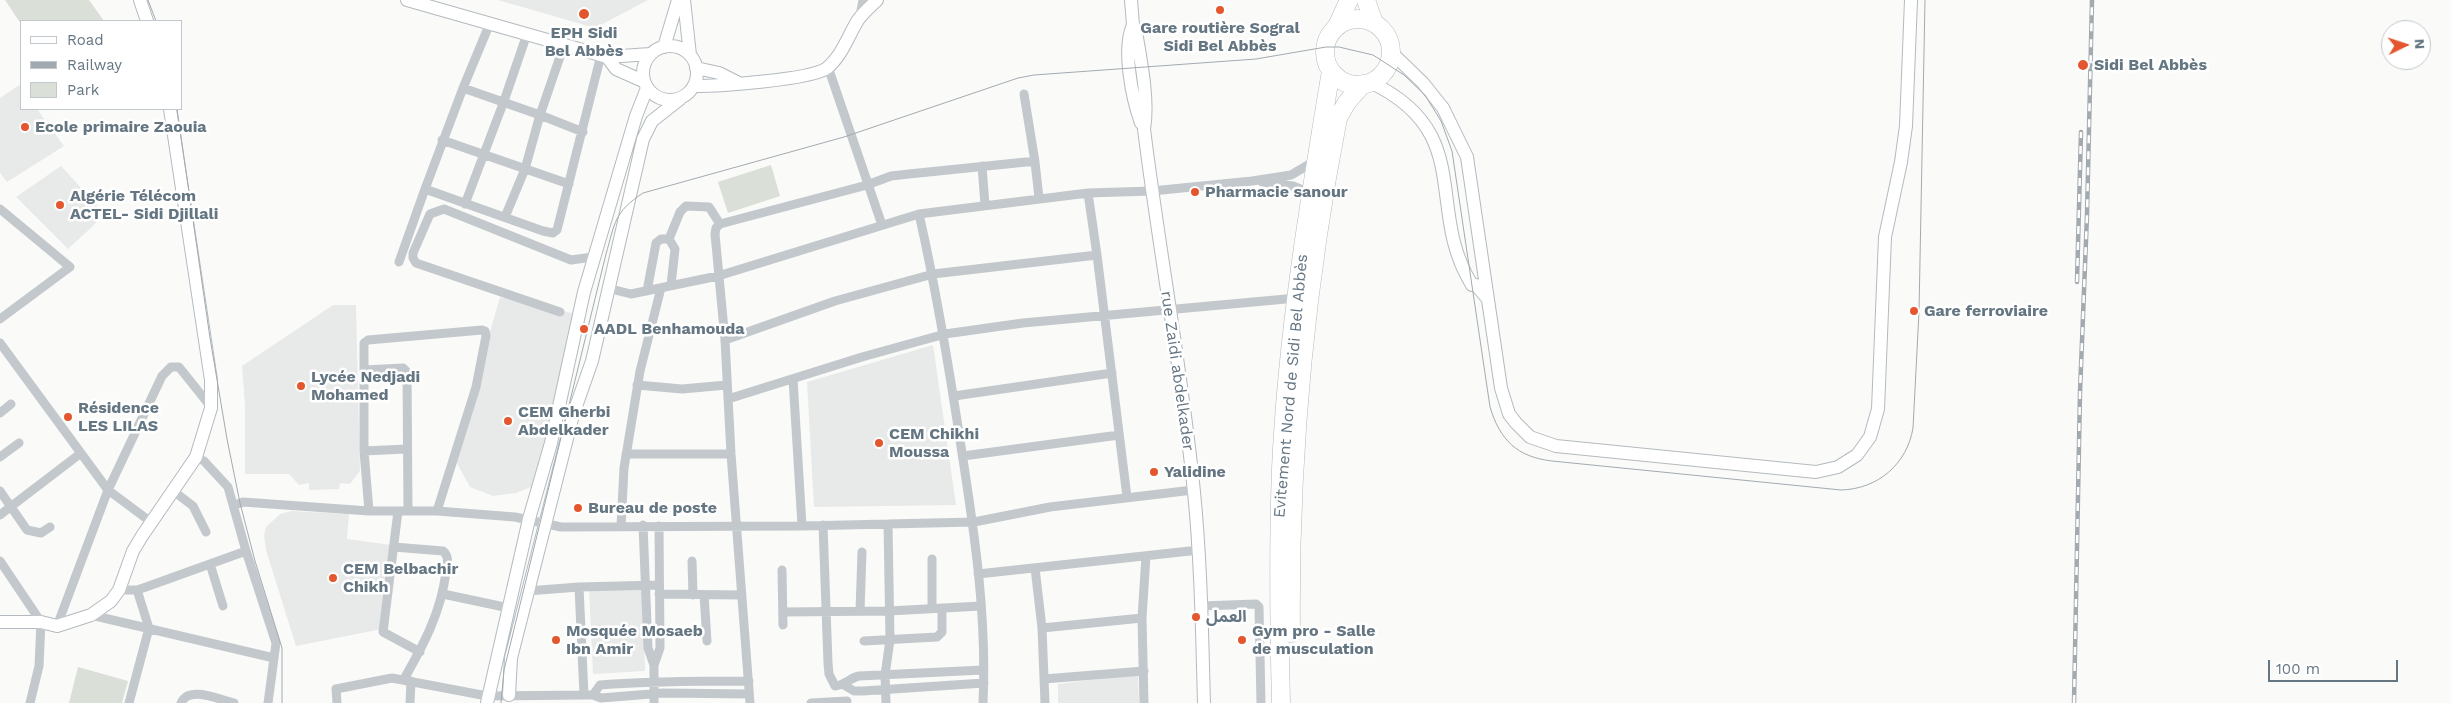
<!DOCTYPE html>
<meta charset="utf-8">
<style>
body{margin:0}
#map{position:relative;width:2451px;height:703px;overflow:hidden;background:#fafaf8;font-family:"Work Sans",sans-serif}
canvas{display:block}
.legend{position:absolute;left:20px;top:20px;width:162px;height:90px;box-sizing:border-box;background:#fff;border:1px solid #c1c8cd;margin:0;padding:6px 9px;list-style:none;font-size:15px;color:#657683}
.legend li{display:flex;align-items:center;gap:10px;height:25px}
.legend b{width:25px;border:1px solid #c1c8cd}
.north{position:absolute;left:2381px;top:20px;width:50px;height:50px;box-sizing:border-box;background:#fff;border:1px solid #c1c8cd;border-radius:50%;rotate:86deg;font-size:14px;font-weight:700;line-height:20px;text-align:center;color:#657683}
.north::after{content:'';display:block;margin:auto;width:18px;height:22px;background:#e4572e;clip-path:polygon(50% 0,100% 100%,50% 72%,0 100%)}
.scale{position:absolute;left:2268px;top:660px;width:130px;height:22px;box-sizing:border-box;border:2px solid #657683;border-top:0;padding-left:6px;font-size:15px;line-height:18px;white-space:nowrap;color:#657683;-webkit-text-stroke:4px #fff;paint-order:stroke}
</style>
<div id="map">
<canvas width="2451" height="703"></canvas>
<ul class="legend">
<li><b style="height:6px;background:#fff"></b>Road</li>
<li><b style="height:6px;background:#a2aab0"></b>Railway</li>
<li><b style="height:14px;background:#dadfd7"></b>Park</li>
</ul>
<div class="north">N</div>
<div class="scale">100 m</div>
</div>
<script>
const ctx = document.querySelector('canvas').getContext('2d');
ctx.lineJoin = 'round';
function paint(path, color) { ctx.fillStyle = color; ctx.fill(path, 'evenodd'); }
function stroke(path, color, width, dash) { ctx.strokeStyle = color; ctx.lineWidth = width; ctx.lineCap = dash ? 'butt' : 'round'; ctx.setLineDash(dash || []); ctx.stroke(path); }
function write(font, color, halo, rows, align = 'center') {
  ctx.font = font + ' "Work Sans","Noto Sans Arabic",sans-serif'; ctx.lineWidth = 5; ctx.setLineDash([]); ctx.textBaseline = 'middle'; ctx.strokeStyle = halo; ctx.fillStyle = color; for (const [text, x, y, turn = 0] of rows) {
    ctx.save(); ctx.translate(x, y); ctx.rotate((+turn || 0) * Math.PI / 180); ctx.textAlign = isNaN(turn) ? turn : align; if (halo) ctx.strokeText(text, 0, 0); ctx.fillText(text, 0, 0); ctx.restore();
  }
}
paint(new Path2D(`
 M 498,0 L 648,0 L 595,28 Z
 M 19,85 L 21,88 L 21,109 L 37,109 L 64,146 L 7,182 L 0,173 L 0,98 Z
 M 61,166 L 104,213 L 93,226 L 68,249 L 16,197 Z
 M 500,297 L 576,314 L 536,485 L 516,493 L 493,496 L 470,487 L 454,458 Z
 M 333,305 L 356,305 L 360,471 L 350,484 L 340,483 L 339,489 L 309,490 L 309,483 L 299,485 L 289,474 L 245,474 L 245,405 L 242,366 Z
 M 933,345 L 956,505 L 814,507 L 807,382 Z
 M 291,511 L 349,514 L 347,539 L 391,545 L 387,628 L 296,646 L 266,550 L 264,536 L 266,527 L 280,514 Z
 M 643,587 L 645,671 L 593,674 L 589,588 Z
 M 1138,674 L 1139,703 L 1058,703 L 1058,684 Z`), '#e8e9e9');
paint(new Path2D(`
 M 5,0 L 89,0 L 104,21 L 21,21 L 21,24 Z
 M 771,165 L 780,196 L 728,213 L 718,182 Z
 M 78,667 L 128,681 L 122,703 L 69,703 Z`), '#dadfd7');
const secondary = new Path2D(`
 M 140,0 L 147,21
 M 407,0 L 607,57 L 650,54
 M 684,0 L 690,55
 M 1131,0 L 1133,25 L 1136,32 C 1141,61 1149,101 1144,129 C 1159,250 1182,371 1194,492 C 1201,562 1202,632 1204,703
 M 1133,25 C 1122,49 1132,98 1141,123
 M643 73a27 27 0 1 1 54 0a27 27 0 1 1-54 0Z
 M 664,47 L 678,0
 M 1391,52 L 1423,83 L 1443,108 L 1467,157 L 1501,388 L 1509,414 L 1516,423 L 1530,437 L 1556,446 L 1816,472 L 1838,467 L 1857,455 L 1870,437 L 1878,409 L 1885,237 L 1901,162 L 1906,126 L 1911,0
 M 607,57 L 616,69 L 643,81
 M 696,68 L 719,73 L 737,82
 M 1370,82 C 1477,133 1424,208 1472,285 L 1476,285 L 1487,298
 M 694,86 C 717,86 811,80 827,68 C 842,56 848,36 858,20 C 863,13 871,6 877,0
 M 0,622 L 41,622 L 57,626 L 91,615 L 111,601 L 119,590 L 133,551 L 142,536 L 196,457 L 211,408 L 211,380 L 170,109
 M 509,695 L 511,658 L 573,415 L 592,361 L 643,139 L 652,121 L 680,99
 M 487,703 L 529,519 L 551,443 L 584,292 L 636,116 L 647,88`);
const highway = new Path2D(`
 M 1366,0 L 1374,23
 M1325 52a33 33 0 1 1 66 0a33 33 0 1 1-66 0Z
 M 1337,26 L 1349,0
 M 1291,633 C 1289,460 1305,287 1338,118 L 1347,102 L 1363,84
 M 1281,703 C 1279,625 1278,547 1281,469 C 1287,335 1309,202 1331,71`);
stroke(secondary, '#b3babf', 14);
stroke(highway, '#b4b9bd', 19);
stroke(new Path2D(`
 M 860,16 L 863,0
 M 490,23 L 463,88 L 425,189 L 543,231 L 553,233 L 557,230 L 601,55
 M 564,45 L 540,115 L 583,132
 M 828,67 L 882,225
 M 463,88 L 540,115 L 525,169 L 505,217
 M 1024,94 L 1035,162
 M 442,140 L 569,184
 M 982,166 L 985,205
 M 1262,182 L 1293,186 L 1310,193
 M 1088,193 L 1097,255 L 1127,497
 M 465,204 L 504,101 L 527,34
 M 0,209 L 70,267 L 0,319
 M 919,214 C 937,293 950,373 962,453 C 975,536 987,619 983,703
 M 669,239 L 680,212 L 686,206 L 709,207 L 720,224
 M 399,262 L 425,189
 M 607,288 L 631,294 L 718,276 L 919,214 L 1088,193 L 1152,191 L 1252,181 L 1291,175 L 1315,161
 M 647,291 L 656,243 L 661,239 L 669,239 L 675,249 L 671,285
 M 560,312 L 416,263 L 413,258 L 413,253 L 430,214 L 444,209 L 571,260 L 593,257
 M 725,340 L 835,301 L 933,274 L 1097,255
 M 0,343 L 108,490 L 151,522
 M 364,370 L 403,368 L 407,372 L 408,511
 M 793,379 L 802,526
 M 637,385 L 682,389 L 727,385
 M 954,396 L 1112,373
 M 728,399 L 862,357 L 945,334 L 1023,323 L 1297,298
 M 0,413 L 11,404
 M 364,451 L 406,449
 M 626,454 L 731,454
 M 963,456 L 1119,435
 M 0,457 L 19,443
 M 196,457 L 204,461 L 228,487 L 246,551 L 276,643 L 268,703
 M 172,490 L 193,506 L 206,532
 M 0,491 L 27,530 L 41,533 L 50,527
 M 235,505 L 243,502 L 369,511 L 437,511 L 515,517 L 561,527 L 802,526 L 974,522 L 1050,507 L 1193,490
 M 369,511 L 364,451 L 364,343 L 368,340 L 482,330 L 485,331 L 486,336 L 476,387 L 437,511
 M 398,511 L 383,632 L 420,652
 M 0,515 L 81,453
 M 643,525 L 648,648 L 654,665
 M 823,525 L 828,663 L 829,674 L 835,686 C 845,685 850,678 859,676 L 983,670
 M 621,527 L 624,468 L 640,371 L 661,288
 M 394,547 L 443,551 C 450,557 447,564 446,572 C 441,612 424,644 404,679
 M 932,559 L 932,608
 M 0,561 L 41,622 L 39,666 L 30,703
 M 692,561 L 693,595
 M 210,564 L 223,606
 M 1035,568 L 1042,628 L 1045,703
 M 782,570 L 783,625
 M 978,574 L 1199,550
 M 579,587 L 584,695
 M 119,590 L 137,590 L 146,587 L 246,551
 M 527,591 L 579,587 L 659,585
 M 443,594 L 509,608
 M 659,594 L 741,595
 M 704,595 L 707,641
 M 1201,606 L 1256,604 L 1259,607 L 1261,703
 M 860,611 L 862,552
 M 783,612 L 889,611 L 981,606
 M 91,615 L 274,658
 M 57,626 L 108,490 L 162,376 L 171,367 L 179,367 L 211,407
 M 1042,628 L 1142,618
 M 864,641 L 937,637 L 942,632 L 942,608
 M 1044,679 L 1144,671
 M 844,685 L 854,691 L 863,691 L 984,683
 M 593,695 L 600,685 C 650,681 699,681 749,681
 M 129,703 L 149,628 L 137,590
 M 181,703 C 189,685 220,700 234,703
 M 337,703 L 336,689 L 392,678 L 487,696 L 584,695 L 593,695 L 601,698 L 663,693 L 749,694
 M 410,703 L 411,681
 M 654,703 L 654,665 L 660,648 L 659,526
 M 750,703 L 731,454 L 725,340 L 715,234 L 716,228 L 720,224 L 867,185 L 891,176 L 909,174 L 1026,162 L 1035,162 L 1039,198
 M 811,703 L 847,701
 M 886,703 L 885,675 L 890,640 L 888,524
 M 1144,703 L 1142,618 L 1146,556`), '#c3c8cc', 9);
stroke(secondary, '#fff', 12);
stroke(highway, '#fff', 18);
stroke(new Path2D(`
 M 148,0 L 156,21
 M 177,109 L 210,338 L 227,439 L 240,503 L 255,561 L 282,648 L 282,703
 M 501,703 L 504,670 L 606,254 C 615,223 614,212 643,193 L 844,137 L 1018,78 L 1034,75 L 1256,59 L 1326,47 L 1339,47 L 1373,55 L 1404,75 L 1425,95 L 1441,121 L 1452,151 L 1490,407 C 1500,440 1517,457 1552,461 L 1841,490 C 1878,489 1907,464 1913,428 L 1919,312 L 1925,0`), '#a2aab0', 1);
const rail = new Path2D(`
 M 2077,282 L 2081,132
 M 2074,703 L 2080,392 L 2087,215 L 2092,0`);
stroke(rail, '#a2aab0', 4.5);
stroke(rail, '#fff', 2.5, [8]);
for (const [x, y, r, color] of [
 [1220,10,5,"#e4572e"],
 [584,14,6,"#e4572e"],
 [2083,65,6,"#e4572e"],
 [25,127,5,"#e4572e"],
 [1195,192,5,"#e4572e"],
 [60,205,5,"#e4572e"],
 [1914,311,5,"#e4572e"],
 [584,329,5,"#e4572e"],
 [301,386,5,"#e4572e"],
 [68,417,5,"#e4572e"],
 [508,421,5,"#e4572e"],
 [879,443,5,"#e4572e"],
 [1154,472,5,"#e4572e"],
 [578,508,5,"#e4572e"],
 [333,578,5,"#e4572e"],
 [1196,617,5,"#e4572e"],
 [556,640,5,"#e4572e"],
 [1242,640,5,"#e4572e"]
]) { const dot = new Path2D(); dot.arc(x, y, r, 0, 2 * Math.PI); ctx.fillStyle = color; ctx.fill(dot); stroke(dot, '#fff', 2); }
write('bold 16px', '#657683', '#fff', [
 ["Gare routière Sogral",1220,28,"center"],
 ["Sidi Bel Abbès",1220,46,"center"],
 ["EPH Sidi",584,33,"center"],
 ["Bel Abbès",584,51,"center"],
 ["Sidi Bel Abbès",2094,65],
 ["Ecole primaire Zaouia",35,127],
 ["Pharmacie sanour",1205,192],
 ["Algérie Télécom",70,196],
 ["ACTEL- Sidi Djillali",70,214],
 ["Gare ferroviaire",1924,311],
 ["AADL Benhamouda",594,329],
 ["Lycée Nedjadi",311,377],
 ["Mohamed",311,395],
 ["Résidence",78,408],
 ["LES LILAS",78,426],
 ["CEM Gherbi",518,412],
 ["Abdelkader",518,430],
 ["CEM Chikhi",889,434],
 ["Moussa",889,452],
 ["Yalidine",1164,472],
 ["Bureau de poste",588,508],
 ["CEM Belbachir",343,569],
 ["Chikh",343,587],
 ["العمل",1206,617],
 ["Mosquée Mosaeb",566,631],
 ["Ibn Amir",566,649],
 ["Gym pro - Salle",1252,631],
 ["de musculation",1252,649]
], 'left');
write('16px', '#657683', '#fff', [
 ["rue Zaidi abdelkader",1177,371,82],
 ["Evitement Nord de Sidi Bel Abbès",1291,386,-85]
]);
</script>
